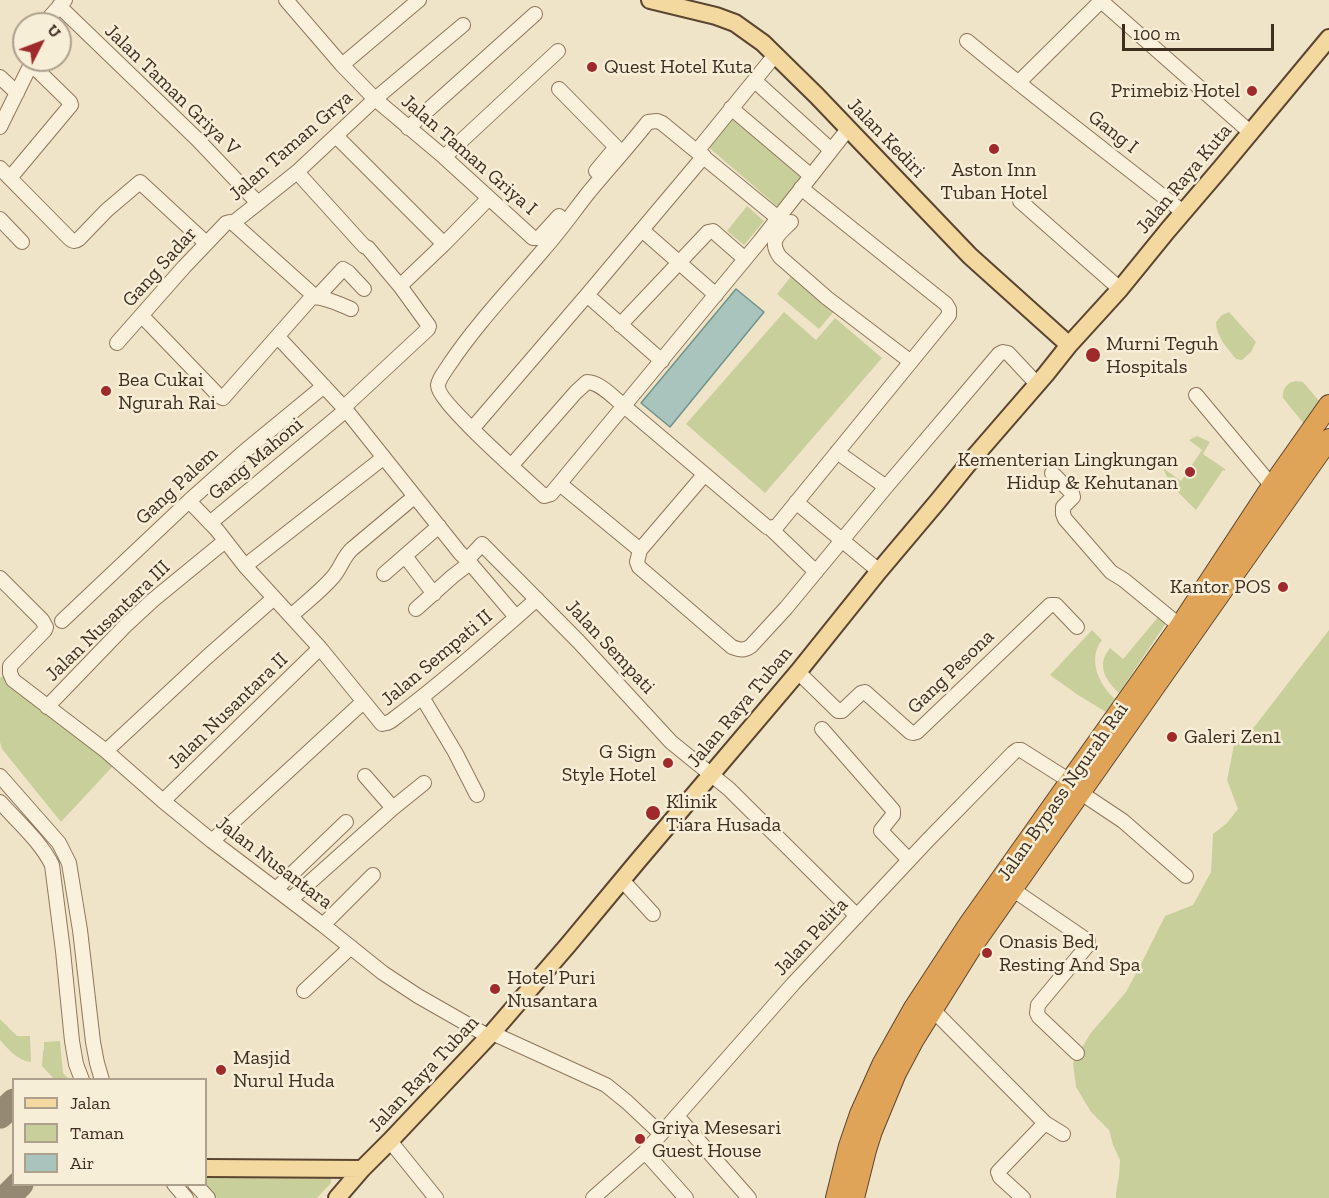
<!DOCTYPE html>
<style>
body{margin:0}
#map{position:relative;width:1329px;height:1198px;overflow:hidden;background:#f0e4c8;font-family:"Zilla Slab",serif}
canvas{display:block}
.legend{position:absolute;left:12px;top:1078px;width:195px;height:108px;box-sizing:border-box;background:#f7eed8;border:2px solid #ada18e;margin:0;padding:8px 10px;list-style:none;font-size:18px;color:#3d2e20}
.legend li{display:flex;align-items:center;gap:12px;height:30px}
.legend b{width:30px;border:2px solid #ada18e}
.north{position:absolute;left:12px;top:12px;width:60px;height:60px;box-sizing:border-box;background:#f7eed8;border:2px solid #ada18e;border-radius:50%;rotate:48deg;font-size:16px;font-weight:700;line-height:24px;text-align:center;color:#3d2e20}
.north::after{content:'';display:block;margin:auto;width:21px;height:27px;background:#9e2a2b;clip-path:polygon(50% 0,100% 100%,50% 72%,0 100%)}
.scale{position:absolute;left:1122px;top:24px;width:152px;height:27px;box-sizing:border-box;border:3px solid #3d2e20;border-top:0;padding-left:8px;font-size:18px;line-height:21px;white-space:nowrap;color:#3d2e20;-webkit-text-stroke:4px #f7eed8;paint-order:stroke}
</style>
<div id="map">
<canvas width="1329" height="1198"></canvas>
<ul class="legend">
<li><b style="height:8px;background:#f3d9a0"></b>Jalan</li>
<li><b style="height:16px;background:#c9cf9b"></b>Taman</li>
<li><b style="height:16px;background:#a9c4bc"></b>Air</li>
</ul>
<div class="north">U</div>
<div class="scale">100 m</div>
</div>
<script>
const ctx = document.querySelector('canvas').getContext('2d');
ctx.lineJoin = 'round';
function paint(path, color) { ctx.fillStyle = color; ctx.fill(path, 'evenodd'); }
function stroke(path, color, width, dash) { ctx.strokeStyle = color; ctx.lineWidth = width; ctx.lineCap = dash ? 'butt' : 'round'; ctx.setLineDash(dash || []); ctx.stroke(path); }
function write(font, color, halo, rows, align = 'center') {
  ctx.font = font + ' "Zilla Slab",serif'; ctx.lineWidth = 5; ctx.setLineDash([]); ctx.textBaseline = 'middle'; ctx.strokeStyle = halo; ctx.fillStyle = color; for (const [text, x, y, turn = 0] of rows) {
    ctx.save(); ctx.translate(x, y); ctx.rotate((+turn || 0) * Math.PI / 180); ctx.textAlign = isNaN(turn) ? turn : align; if (halo) ctx.strokeText(text, 0, 0); ctx.fillText(text, 0, 0); ctx.restore();
  }
}
paint(new Path2D(`
 M 734,113 L 806,175 L 778,207 L 706,145 Z
 M 747,206 L 764,221 L 744,245 L 727,231 Z
 M 793,274 L 836,309 L 819,329 L 777,294 Z
 M 784,312 L 816,340 L 835,318 L 882,358 L 765,493 L 686,424 Z
 M 1229,312 L 1256,342 L 1251,352 L 1242,360 L 1236,359 C 1227,348 1216,336 1216,322 L 1222,315 Z
 M 1296,381 L 1303,382 L 1320,402 L 1304,424 L 1283,398 C 1282,389 1287,382 1296,381 Z
 M 1197,436 L 1210,442 L 1203,454 L 1225,469 L 1225,471 L 1223,470 L 1196,510 C 1184,498 1169,485 1163,468 L 1181,481 L 1202,450 L 1189,440 Z
 M 1159,616 L 1166,623 L 1119,693 C 1105,680 1096,665 1110,648 L 1123,659 Z
 M 1092,630 L 1102,640 C 1087,659 1099,685 1115,699 L 1106,712 L 1078,695 L 1050,675 Z
 M 1329,630 L 1329,1198 L 1116,1198 L 1116,1193 L 1119,1176 L 1120,1160 L 1113,1145 L 1109,1130 L 1091,1112 L 1076,1087 L 1073,1063 L 1090,1034 L 1126,992 L 1142,962 L 1165,916 L 1193,905 L 1211,872 L 1213,834 L 1227,823 L 1238,809 L 1227,780 L 1234,745 L 1255,726 Z
 M 3,676 L 114,765 L 61,822 L 2,749 L 0,742 L 0,678 Z
 M 0,1019 L 17,1036 L 30,1036 L 31,1062 C 17,1060 9,1050 0,1040 Z
 M 60,1041 L 63,1073 L 69,1079 L 54,1079 L 42,1066 L 43,1051 L 44,1050 L 44,1042 Z
 M 206,1174 L 329,1177 L 331,1179 L 331,1183 L 317,1198 L 217,1198 L 205,1185 Z`), '#c9cf9b');
const water = new Path2D(`
 M 736,289 L 764,312 L 670,427 L 641,403 Z`);
paint(water, '#a9c4bc');
stroke(water, '#6f938a', 1.5);
stroke(new Path2D(`
 M 0,1115 L 14,1102
 M 6,1198 L 20,1184`), '#968974', 27);
const minor = new Path2D(`
 M 286,0 L 342,65 L 375,99 L 444,157 L 533,238 L 539,238 L 559,216
 M 1100,0 L 1251,133
 M 59,6 L 197,139 L 257,202
 M 46,24 L 49,18 L 65,0
 M 967,41 C 1038,100 1111,155 1183,212
 M 342,65 L 419,0
 M 0,77 L 17,93
 M 755,81 L 831,150
 M 1018,83 L 1102,0
 M 559,89 L 616,147 L 596,171
 M 731,108 L 810,175
 M 0,127 L 33,60
 M 408,128 L 535,14
 M 336,136 L 444,244
 M 697,151 L 775,55
 M 444,157 L 558,51
 M 0,168 L 69,238 C 72,241 75,242 79,239 L 107,210 L 140,182 L 206,243
 M 297,172 L 364,246 L 368,248 L 400,286 L 429,326 L 428,329 L 343,408
 M 10,178 L 71,105 L 70,102 L 31,64
 M 1020,201 L 1120,289
 M 778,218 L 662,123 L 657,121 L 648,122 C 629,146 609,168 589,192 C 574,211 560,231 544,249 C 512,287 477,323 449,365 C 446,370 439,378 438,385 C 436,401 528,481 544,496 L 551,494 L 760,241 L 848,129
 M 0,219 L 22,242
 M 791,222 C 779,234 768,240 780,257 L 827,298 L 911,362
 M 233,223 L 297,172 L 375,99 L 463,25
 M 233,223 L 310,292 L 312,297
 M 642,230 L 716,295
 M 400,286 L 444,244 L 489,198
 M 587,295 L 662,361
 M 312,297 C 325,297 339,304 351,309
 M 317,297 L 343,269 L 348,272 L 364,289
 M 142,316 L 219,396 L 223,398 L 312,297
 M 620,325 L 708,232 L 713,231 L 745,259
 M 278,337 L 346,410 L 460,553 L 467,560
 M 117,343 L 184,267 L 226,223 L 230,222 L 233,223
 M 1196,395 L 1272,486
 M 472,429 L 587,295 L 704,156
 M 837,452 L 886,487
 M 511,466 L 576,392 L 587,382 C 600,382 614,398 624,406 L 767,527 L 770,528 L 816,572
 M 1052,473 L 1072,493 L 1073,497 L 1063,507 L 1063,514 L 1065,519 L 1111,572 L 1124,580 L 1180,626
 M 704,475 L 640,550 L 637,562 L 639,567 L 732,647 C 740,650 744,651 751,646 L 786,608 L 886,487 L 999,354 L 1003,352 L 1008,353 L 1037,384
 M 560,484 L 640,550
 M 189,501 L 217,530 L 245,566 L 320,648 L 382,724 L 387,723 L 391,721 C 442,683 489,641 537,599
 M 796,502 L 879,571
 M 210,523 L 346,410
 M 770,528 L 777,526 L 949,315 L 949,309 L 946,304 L 801,188
 M 405,556 L 434,594
 M 470,563 L 516,617
 M 245,566 L 383,458
 M 384,574 L 439,526
 M 0,578 L 42,620 L 46,627 L 45,630 L 10,666 L 10,673 L 13,680 L 106,751 L 163,801 L 212,841 L 323,925 L 383,973 L 418,996 L 488,1036
 M 416,609 L 453,576 L 470,563 L 467,560 L 482,544 L 579,642 L 671,742 L 729,789 L 857,916
 M 291,616 C 305,603 321,591 333,577 C 341,568 343,557 352,549 L 414,497
 M 62,621 L 189,501 L 245,451 L 324,386
 M 798,672 L 838,711 L 842,711 L 861,693 L 865,692 L 910,732 L 913,733 L 917,732 L 1050,605 L 1056,605 L 1077,627
 M 422,697 L 455,752 L 477,795
 M 47,707 L 127,624 L 153,600 L 225,541
 M 822,729 L 893,810 L 893,815 L 881,830 L 881,831 L 909,860
 M 106,751 L 207,657 L 274,598
 M 0,776 L 59,843 L 69,863 L 80,930 L 93,1042 L 97,1063 L 102,1080
 M 365,776 L 393,808
 M 1081,793 L 1123,821 L 1186,876
 M 163,801 L 320,648
 M 0,802 C 17,821 41,842 52,865 L 63,951 L 72,1041 L 76,1064 L 82,1080
 M 212,841 L 363,702
 M 622,880 L 653,914
 M 276,889 L 346,822
 M 1012,889 L 1088,941 L 1088,945 L 1038,1005 L 1037,1013 L 1039,1017 L 1077,1053
 M 290,900 L 393,808 L 424,783
 M 323,925 L 373,875
 M 304,991 L 351,947
 M 933,1010 L 1045,1123 L 1063,1134
 M 492,1033 L 606,1085 L 627,1102 L 661,1134
 M 677,1116 L 749,1198
 M 390,1141 L 436,1198
 M 645,1152 L 686,1198
 M 174,1184 L 186,1198
 M 195,1184 L 208,1198
 M 593,1198 L 645,1152 L 793,984 L 927,841 L 1013,753 L 1017,750 L 1021,750 L 1070,781
 M 1023,1198 L 1000,1177 L 998,1172 L 1045,1123`);
const major = new Path2D(`
 M 650,0 L 716,16 L 735,23 L 763,43 L 817,96 L 970,256 L 1069,345
 M 206,1168 L 362,1169
 M 337,1198 L 362,1169 L 390,1141 L 492,1033 L 568,945 L 637,862 L 798,672 L 879,571 L 938,501 L 968,464 L 1046,374 L 1069,345 L 1120,289 L 1168,230 L 1221,168 L 1329,38`);
const highway = new Path2D(`
 M 836,1198 L 849,1146 L 860,1114 L 882,1065 L 914,1008 L 969,924 L 1180,626 L 1272,486 L 1329,405
 M 854,1198 L 866,1150 L 872,1131 L 896,1073 L 913,1041 L 973,945 L 1329,439`);
stroke(minor, '#8d765c', 16);
stroke(major, '#5b4430', 20);
stroke(highway, '#5b4430', 22);
stroke(minor, '#faf1dc', 14);
stroke(major, '#f3d9a0', 16);
stroke(highway, '#e0a458', 20);
for (const [x, y, r, color] of [
 [592,67,6,"#9e2a2b"],
 [1252,91,6,"#9e2a2b"],
 [994,149,6,"#9e2a2b"],
 [1093,355,8,"#9e2a2b"],
 [106,391,6,"#9e2a2b"],
 [1190,472,6,"#9e2a2b"],
 [1283,587,6,"#9e2a2b"],
 [1172,737,6,"#9e2a2b"],
 [668,763,6,"#9e2a2b"],
 [653,813,8,"#9e2a2b"],
 [987,953,6,"#9e2a2b"],
 [495,989,6,"#9e2a2b"],
 [221,1070,6,"#9e2a2b"],
 [640,1139,6,"#9e2a2b"]
]) { const dot = new Path2D(); dot.arc(x, y, r, 0, 2 * Math.PI); ctx.fillStyle = color; ctx.fill(dot); stroke(dot, '#f7eed8', 2); }
write('20px', '#3d2e20', '#f7eed8', [
 ["Quest Hotel Kuta",604,67],
 ["Primebiz Hotel",1240,91,"right"],
 ["Aston Inn",994,170,"center"],
 ["Tuban Hotel",994,193,"center"],
 ["Murni Teguh",1106,344],
 ["Hospitals",1106,367],
 ["Bea Cukai",118,380],
 ["Ngurah Rai",118,403],
 ["Kementerian Lingkungan",1178,460,"right"],
 ["Hidup & Kehutanan",1178,483,"right"],
 ["Kantor POS",1271,587,"right"],
 ["Galeri Zen1",1184,737],
 ["G Sign",656,752,"right"],
 ["Style Hotel",656,775,"right"],
 ["Klinik",666,802],
 ["Tiara Husada",666,825],
 ["Onasis Bed,",999,942],
 ["Resting And Spa",999,965],
 ["Hotel Puri",507,978],
 ["Nusantara",507,1001],
 ["Masjid",233,1058],
 ["Nurul Huda",233,1081],
 ["Griya Mesesari",652,1128],
 ["Guest House",652,1151]
], 'left');
write('20px', '#3d2e20', '#f7eed8', [
 ["Jalan Taman Griya V",172,90,44],
 ["Gang I",1113,132,38],
 ["Jalan Kediri",886,138,46],
 ["Jalan Taman Grya",291,146,-41],
 ["Jalan Taman Griya I",469,155,41],
 ["Jalan Raya Kuta",1184,179,-50],
 ["Gang Sadar",160,267,-48],
 ["Gang Mahoni",256,459,-40],
 ["Gang Palem",177,486,-43],
 ["Jalan Nusantara III",108,621,-44],
 ["Jalan Sempati",610,647,47],
 ["Jalan Sempati II",437,658,-40],
 ["Gang Pesona",951,672,-44],
 ["Jalan Raya Tuban",740,707,-50],
 ["Jalan Nusantara II",228,711,-44],
 ["Jalan Bypass Ngurah Rai",1063,792,-55],
 ["Jalan Nusantara",274,863,37],
 ["Jalan Pelita",811,937,-47],
 ["Jalan Raya Tuban",424,1074,-47]
]);
</script>
